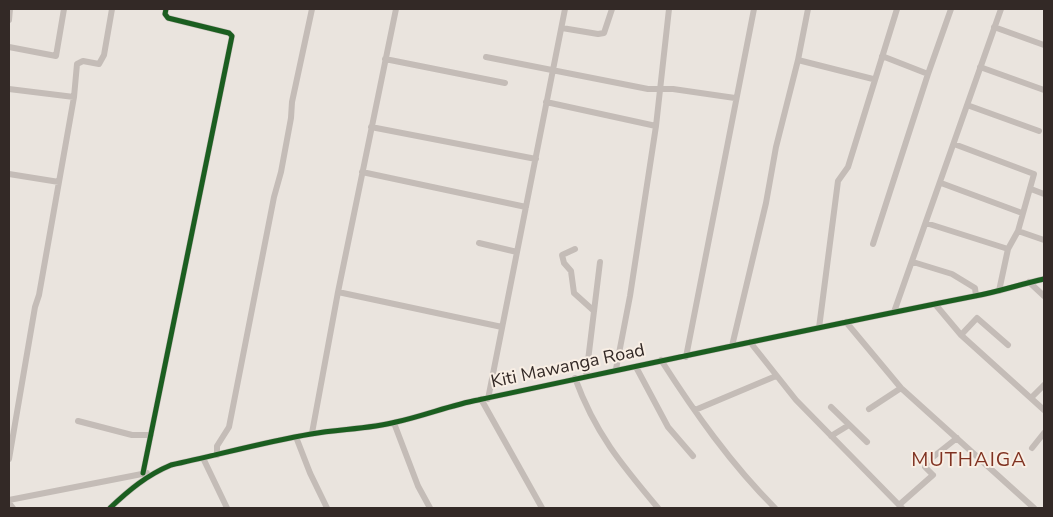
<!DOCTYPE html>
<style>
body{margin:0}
#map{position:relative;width:1053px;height:517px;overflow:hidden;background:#eae4de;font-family:"Nunito Sans",sans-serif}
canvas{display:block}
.frame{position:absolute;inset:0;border:10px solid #332926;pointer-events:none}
</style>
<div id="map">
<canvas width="1053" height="517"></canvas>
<div class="frame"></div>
</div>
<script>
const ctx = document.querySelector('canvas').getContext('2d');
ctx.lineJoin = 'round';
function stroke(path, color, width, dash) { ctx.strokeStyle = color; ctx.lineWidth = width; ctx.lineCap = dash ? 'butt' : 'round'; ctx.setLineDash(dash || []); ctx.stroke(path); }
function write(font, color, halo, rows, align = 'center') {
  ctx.font = font + ' "Nunito Sans",sans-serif'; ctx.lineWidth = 4; ctx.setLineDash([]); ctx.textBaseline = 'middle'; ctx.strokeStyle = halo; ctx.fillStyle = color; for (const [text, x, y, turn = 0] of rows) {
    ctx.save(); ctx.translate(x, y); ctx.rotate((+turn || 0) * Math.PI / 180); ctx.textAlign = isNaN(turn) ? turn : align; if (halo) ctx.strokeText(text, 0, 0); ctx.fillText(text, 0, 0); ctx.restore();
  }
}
stroke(new Path2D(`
 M 9,20 L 10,9
 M 994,27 L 1044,45
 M 562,28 L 598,34 L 604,33 L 612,9
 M 9,47 L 56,56 L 64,9
 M 882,56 L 928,74 L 951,9
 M 486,57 L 648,89 L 673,89 L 735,98
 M 385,59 L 505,83
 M 798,60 L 873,79
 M 980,67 L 1044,90
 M 9,89 L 74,97
 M 546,102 L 656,126
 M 967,105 L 1039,131
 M 371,127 L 536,159
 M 954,144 L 1034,174 L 1018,231 L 1008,249
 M 362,172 L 526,207
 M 9,174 L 59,182
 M 941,183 L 1022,213
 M 1031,189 L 1044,194
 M 926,223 L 1008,249 L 999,291
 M 1018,231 L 1044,240
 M 479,243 L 517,252
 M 873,244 L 928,74
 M 575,249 L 562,255 L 564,263 L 571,271 L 574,293 L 594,311
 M 913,262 L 952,274 L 975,288 L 976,296
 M 1029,282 L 1044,296
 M 338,292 L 502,327
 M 935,304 L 961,335 L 1044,410
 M 894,312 L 1001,9
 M 846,322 L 901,388 L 1034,508
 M 819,328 L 838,181 L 848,167 L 897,9
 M 961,335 L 977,318 L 1008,345
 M 750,342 L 796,400 L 902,508
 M 732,346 L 766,203 L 776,147 L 798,60 L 808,9
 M 686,357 L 754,9
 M 661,360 C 695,413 731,464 775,508
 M 636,367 L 668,427 L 693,456
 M 616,369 L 630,296 L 656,126 L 669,9
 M 586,377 L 600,262
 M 575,378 C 595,433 621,464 658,508
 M 1032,397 L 1044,385
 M 481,399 L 542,508
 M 488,399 L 565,9
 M 831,407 L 867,442
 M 869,409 L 901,388
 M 695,410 L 776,376
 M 78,421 L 132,435 L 151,435
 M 394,423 L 418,486 L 430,508
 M 312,433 L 338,292 L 396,9
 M 831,436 L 849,425
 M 296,437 L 310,473 L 327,508
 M 1032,448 L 1044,433
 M 217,455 L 217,446 L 229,427 L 274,197 L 281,172 L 291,118 L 292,102 L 312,9
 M 203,458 L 227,508
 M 9,459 L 35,307 L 39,295 L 74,97 L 77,64 L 83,61 L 99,64 L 104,55 L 112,9
 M 143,473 L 232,36 L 229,33 L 168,18 L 165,14 L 166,9
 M 9,500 L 147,473
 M 9,503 L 13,508
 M 899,505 L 933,475 L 925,467 L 928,461 L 957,438
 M 110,508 C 129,490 147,475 171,465 C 218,455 264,442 311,434 C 339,429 369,429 396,422 C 424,416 451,405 478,400 C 643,365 808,329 975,296 C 998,292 1021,284 1044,279`), '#c4bcb7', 6);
stroke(new Path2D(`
 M 143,473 L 232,36 L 229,33 L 168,18 L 165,14 L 166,9
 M 110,508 C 129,490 147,475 171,465 C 218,455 264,442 311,434 C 339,429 369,429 396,422 C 424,416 451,405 478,400 C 643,365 808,329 975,296 C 998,292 1021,284 1044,279`), '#1b5e20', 5);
write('18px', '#332926', '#f8eee4', [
 ["Kiti Mawanga Road",568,367,-12]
]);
ctx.letterSpacing = '1px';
write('20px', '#803221', '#f8eee4', [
 ["MUTHAIGA",969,461]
]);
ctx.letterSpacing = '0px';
</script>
